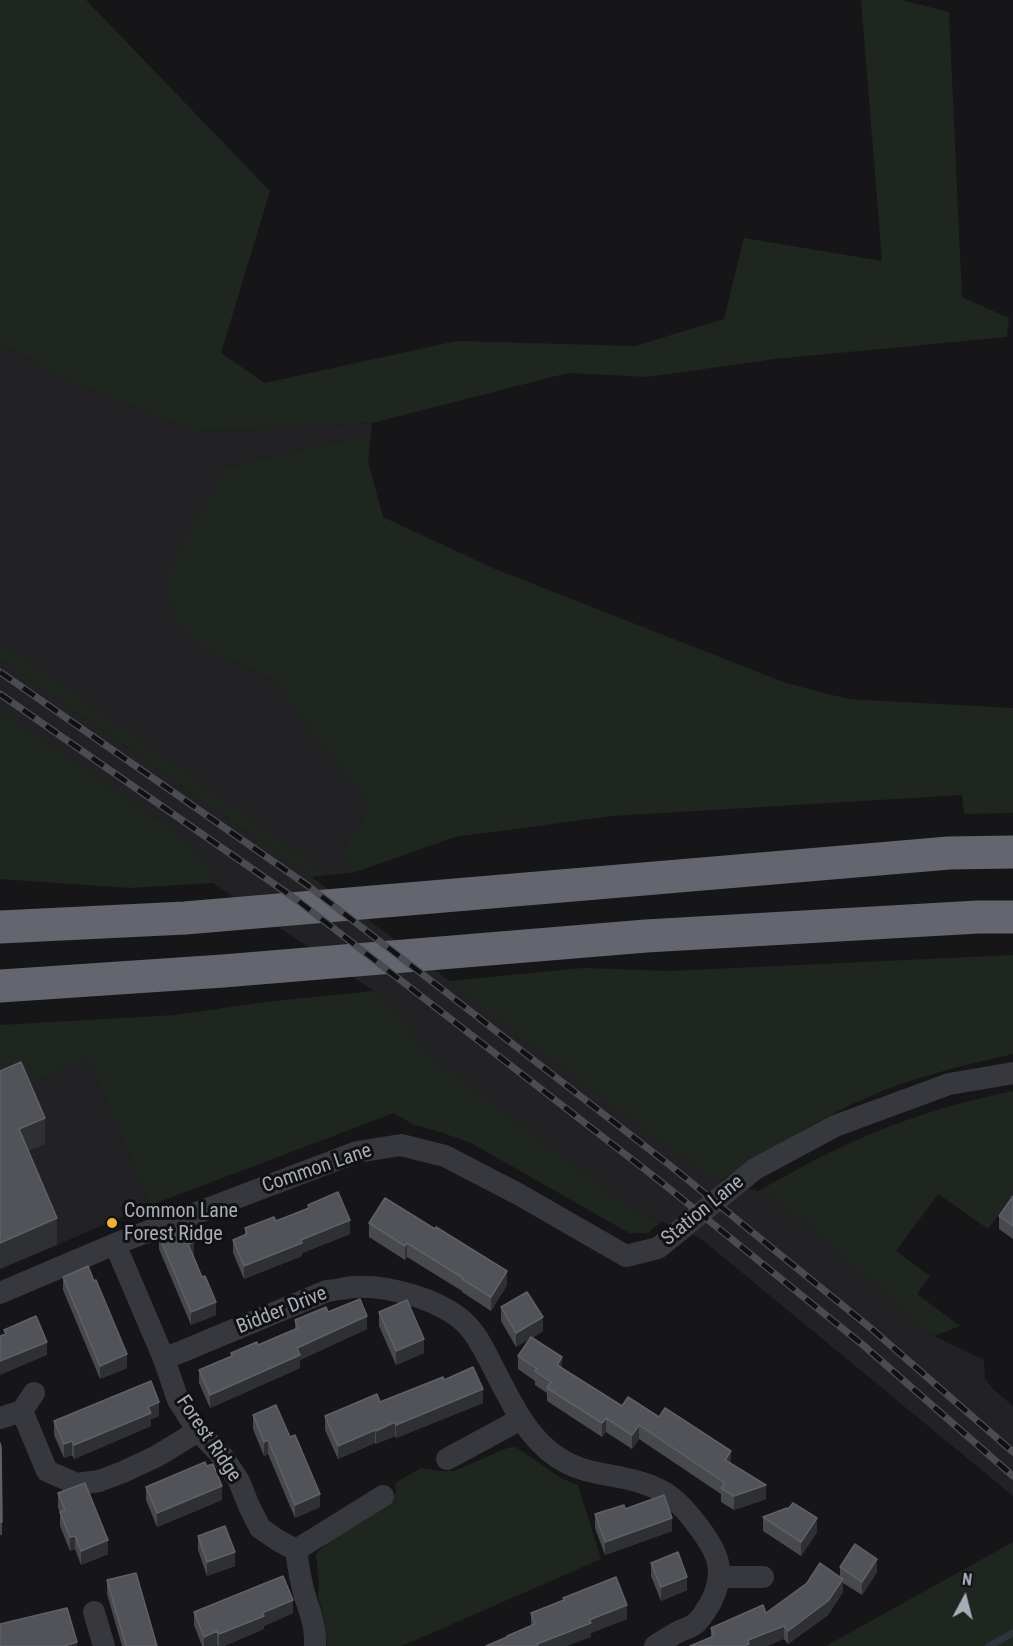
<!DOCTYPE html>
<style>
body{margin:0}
#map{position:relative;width:1013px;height:1646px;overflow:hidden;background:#161618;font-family:"Roboto Condensed",sans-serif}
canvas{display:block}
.north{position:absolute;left:935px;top:1568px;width:60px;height:60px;-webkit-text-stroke:4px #111113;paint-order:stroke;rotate:7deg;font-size:16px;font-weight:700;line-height:24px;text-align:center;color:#a8adb8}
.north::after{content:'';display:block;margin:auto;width:21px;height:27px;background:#a8adb8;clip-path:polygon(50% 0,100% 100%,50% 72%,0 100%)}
</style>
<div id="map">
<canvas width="1013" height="1646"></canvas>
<div class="north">N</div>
</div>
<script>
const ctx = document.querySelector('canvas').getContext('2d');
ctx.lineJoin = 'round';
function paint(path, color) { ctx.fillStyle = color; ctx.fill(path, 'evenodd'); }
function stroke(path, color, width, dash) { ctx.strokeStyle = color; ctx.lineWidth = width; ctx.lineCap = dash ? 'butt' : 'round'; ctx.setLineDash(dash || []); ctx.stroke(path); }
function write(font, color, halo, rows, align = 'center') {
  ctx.font = font + ' "Roboto Condensed",sans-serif'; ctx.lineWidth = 6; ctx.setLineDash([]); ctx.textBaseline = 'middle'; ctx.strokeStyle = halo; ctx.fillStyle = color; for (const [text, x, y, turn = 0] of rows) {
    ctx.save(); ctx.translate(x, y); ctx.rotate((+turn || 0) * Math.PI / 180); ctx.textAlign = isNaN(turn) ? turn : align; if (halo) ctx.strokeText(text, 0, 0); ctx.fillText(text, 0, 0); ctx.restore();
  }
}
paint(new Path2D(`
 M 0,343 L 62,378 L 197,432 L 372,423 L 371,434 L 226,467 L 208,650 L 272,680 L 370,806 L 341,853 L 353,873 L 328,875 L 0,644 Z
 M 0,659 L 312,877 L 708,1177 L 772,1195 L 934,1336 L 984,1360 L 985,1379 L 993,1389 L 1013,1406 L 1013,1496 L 700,1238 L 633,1210 L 441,1064 L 374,991 L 213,883 L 210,862 L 160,821 L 0,710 Z
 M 88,1059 L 151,1205 L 0,1269 L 0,1097 Z`), '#222225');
paint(new Path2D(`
 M 0,0 L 86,0 L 270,191 L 221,353 L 265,383 L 456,341 L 635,346 L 724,319 L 744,238 L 882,261 L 861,0 L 902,0 L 949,12 L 962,297 L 1009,318 L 1007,337 L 775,359 L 647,377 L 568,373 L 372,423 L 197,432 L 62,378 L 0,343 Z
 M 371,434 L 368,462 L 383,517 L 495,569 L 786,683 L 848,699 L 1013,708 L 1013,813 L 964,814 L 962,795 L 613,816 L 455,837 L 353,873 L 341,853 L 370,806 L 272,680 L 208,650 L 177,621 L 166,581 L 191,530 L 226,467 Z
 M 0,644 L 31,664 L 328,875 L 312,877 L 0,659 Z
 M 0,710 L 160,821 L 210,862 L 213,883 L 129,888 L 0,879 Z
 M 1013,955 L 1013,1054 C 970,1064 926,1074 885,1090 C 826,1113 774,1148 720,1181 L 708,1177 L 448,981 L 583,968 L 670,971 Z
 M 374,991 L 441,1064 L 633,1210 L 661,1222 L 648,1233 L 629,1233 L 471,1143 L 437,1131 L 414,1125 L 394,1113 L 151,1205 L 88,1059 L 0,1097 L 0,1025 L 175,1015 L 265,1002 Z
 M 1013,1091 L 1013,1195 L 988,1229 L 938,1194 L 896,1251 L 930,1276 L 917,1294 L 960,1326 L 934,1336 L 772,1195 L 758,1191 C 782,1178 806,1164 831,1152 C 888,1124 951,1103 1013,1091 Z
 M 516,1447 L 561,1478 L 578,1485 L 601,1559 L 402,1646 L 327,1646 L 324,1617 L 318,1597 L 319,1586 L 316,1554 L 338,1532 L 395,1495 L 396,1490 L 395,1483 L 421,1468 L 441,1471 L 454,1471 L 507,1448 Z
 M 1013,1542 L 1013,1646 L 826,1646 Z`), '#1e261f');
stroke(new Path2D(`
 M 989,1646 L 1013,1633`), '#2c353c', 7);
stroke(new Path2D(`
 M 115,1244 L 164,1359 L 178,1400 L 198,1431 L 223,1457 L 239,1481 L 249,1506 L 260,1528 L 279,1541 L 296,1550 C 298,1564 300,1579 304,1593 C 310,1613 316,1625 315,1646
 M 0,1293 L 115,1244 L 357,1152 L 401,1145 L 445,1156 L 520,1195 L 626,1256 L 658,1248 L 755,1169 L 835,1126 L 949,1084 L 1013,1073
 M 164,1359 L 327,1291 C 336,1290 345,1288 354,1287 C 389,1285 444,1300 468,1326 C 481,1340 489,1360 498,1377 C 513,1405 524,1430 549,1451 C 583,1479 615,1471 651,1486 C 658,1489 666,1492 671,1497 C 686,1508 715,1545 718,1563 C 721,1577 717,1590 711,1602 C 707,1609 701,1619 695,1624 C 690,1628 683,1629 678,1632 C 670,1636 663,1641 655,1646
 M 22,1411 L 47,1471 L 77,1484 L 99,1481 L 123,1472 L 157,1456 L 198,1431
 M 0,1418 L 22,1411 L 34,1393
 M 447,1459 L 521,1419
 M 296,1550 L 383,1496
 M 719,1577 L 763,1577
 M 94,1612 L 104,1646`), '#37383d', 22);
stroke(new Path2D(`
 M 0,927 L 185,918 L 949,853 L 1013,852
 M 0,986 L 223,971 L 646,936 L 978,917 L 1013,917`), '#63666e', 33);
const rail = new Path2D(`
 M 0,672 L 307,885 L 672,1167 L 873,1330 L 1013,1452
 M 0,694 L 297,900 L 661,1182 L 863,1345 L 1013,1476`);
stroke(rail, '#4a4c52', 7);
stroke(rail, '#111113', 4.5, [14]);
paint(new Path2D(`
 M 1013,1196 L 1013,1239 L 999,1229 L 999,1216 Z
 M 308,1205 L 350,1234 L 302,1253 L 302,1256 L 244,1279 L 233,1253 L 233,1240 L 245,1235 L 245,1228 L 276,1221 L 308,1208 Z
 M 369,1223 L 507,1285 L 491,1311 L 462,1292 L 462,1291 L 407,1257 L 405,1260 L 369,1237 Z
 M 159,1236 L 194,1256 L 216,1315 L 191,1325 L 159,1249 Z
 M 63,1277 L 94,1281 L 127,1368 L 100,1379 L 63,1290 Z
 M 501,1307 L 543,1331 L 532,1338 L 562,1368 L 622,1406 L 731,1463 L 766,1499 L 734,1510 L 721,1502 L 721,1494 L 639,1439 L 632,1449 L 606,1432 L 602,1437 L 547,1401 L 547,1393 L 535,1385 L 535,1381 L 518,1369 L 518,1356 L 529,1339 L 516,1347 L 501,1321 Z
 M 328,1312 L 367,1329 L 300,1360 L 300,1368 L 210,1408 L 199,1383 L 199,1370 L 231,1356 L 231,1353 L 258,1345 L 295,1329 L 295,1320 Z
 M 379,1312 L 424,1353 L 396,1365 L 379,1326 Z
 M 444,1380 L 483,1403 L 396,1438 L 395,1436 L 376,1444 L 375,1443 L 338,1459 L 325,1430 L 325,1416 L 380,1402 Z
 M 253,1415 L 320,1507 L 295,1518 L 268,1454 L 264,1456 L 253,1429 Z
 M 159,1416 L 151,1419 L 151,1426 L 74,1459 L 72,1455 L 64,1458 L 54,1435 L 54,1421 Z
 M 0,1443 L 1,1447 L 2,1535 L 0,1535 Z
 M 146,1487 L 222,1500 L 157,1527 L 146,1500 Z
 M 58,1493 L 108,1554 L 81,1565 L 75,1549 L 70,1551 L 60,1526 L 60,1513 L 58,1507 Z
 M 625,1509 L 672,1531 L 605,1555 L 595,1528 L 595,1514 Z
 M 763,1517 L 817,1532 L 801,1556 L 763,1531 Z
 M 198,1536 L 235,1566 L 207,1576 L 198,1550 Z
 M 651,1563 L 687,1590 L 661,1601 L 651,1576 Z
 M 840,1567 L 877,1572 L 862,1595 L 843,1583 L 843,1592 L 828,1615 L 788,1644 L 784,1639 L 711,1638 L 711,1628 L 766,1613 L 840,1576 Z
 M 107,1580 L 157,1646 L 122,1646 L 107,1594 Z
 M 563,1598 L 627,1619 L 591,1633 L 591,1637 L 507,1637 L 507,1636 L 531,1626 L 531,1613 L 563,1600 Z
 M 194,1612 L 293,1613 L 264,1626 L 264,1629 L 224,1646 L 218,1646 L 217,1645 L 214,1646 L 202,1646 L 194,1625 Z`), '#47494d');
paint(new Path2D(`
 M 45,1118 L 45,1144 L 19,1155 L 19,1129 Z
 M 57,1218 L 57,1245 L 0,1269 L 0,1243 Z
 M 350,1220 L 350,1234 L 302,1253 L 302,1256 L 244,1279 L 244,1266 L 301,1240 Z
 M 194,1242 L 194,1256 L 188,1258 L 188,1244 Z
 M 407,1243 L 407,1257 L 405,1260 L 405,1246 Z
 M 507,1271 L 507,1285 L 491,1311 L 491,1297 Z
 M 216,1302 L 216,1315 L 191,1325 L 191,1312 Z
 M 367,1316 L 367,1329 L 300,1360 L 300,1368 L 210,1408 L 210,1395 L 297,1348 Z
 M 543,1317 L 543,1331 L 516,1347 L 516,1333 Z
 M 424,1339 L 424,1353 L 396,1365 L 396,1351 Z
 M 47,1342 L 47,1355 L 0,1375 L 0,1361 Z
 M 127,1354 L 127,1368 L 100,1379 L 100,1366 Z
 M 562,1357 L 562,1371 L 557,1365 Z
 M 483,1389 L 483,1403 L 396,1438 L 396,1425 Z
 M 159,1402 L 159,1416 L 151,1419 L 151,1426 L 74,1459 L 74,1445 L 148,1407 Z
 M 606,1418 L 606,1432 L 602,1437 L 602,1423 Z
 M 395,1422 L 395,1436 L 376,1444 L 376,1431 Z
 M 639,1425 L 639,1439 L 632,1449 L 632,1435 Z
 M 375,1430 L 375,1443 L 338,1459 L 338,1446 Z
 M 268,1440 L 268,1454 L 264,1456 L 264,1442 Z
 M 72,1441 L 72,1455 L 64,1458 L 64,1444 Z
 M 731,1451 L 731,1465 L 725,1460 Z
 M 766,1485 L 766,1499 L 734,1510 L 734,1496 Z
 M 222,1486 L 222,1500 L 157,1527 L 157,1513 Z
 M 320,1494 L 320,1507 L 295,1518 L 295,1505 Z
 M 672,1518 L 672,1531 L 605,1555 L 605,1542 Z
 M 817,1518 L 817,1532 L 801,1556 L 801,1542 Z
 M 75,1536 L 75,1549 L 70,1551 L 70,1537 Z
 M 108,1540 L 108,1554 L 81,1565 L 81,1551 Z
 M 235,1552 L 235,1566 L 207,1576 L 207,1562 Z
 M 877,1559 L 877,1572 L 862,1595 L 862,1582 Z
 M 687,1577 L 687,1590 L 661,1601 L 661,1587 Z
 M 843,1579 L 843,1592 L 828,1615 L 788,1644 L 788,1631 Z
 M 293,1600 L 293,1613 L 264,1626 L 264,1629 L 224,1646 L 219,1646 L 219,1634 L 262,1613 Z
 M 627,1605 L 627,1619 L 591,1633 L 591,1637 L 567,1646 L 537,1646 L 537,1644 L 589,1620 Z
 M 784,1626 L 784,1639 L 768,1646 L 744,1646 L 748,1640 Z
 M 217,1631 L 217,1645 L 214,1646 L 204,1646 L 204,1637 Z
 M 77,1642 L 77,1646 L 64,1646 Z`), '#2f3033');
const building = new Path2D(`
 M 21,1062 L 45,1118 L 19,1129 L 57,1218 L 0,1243 L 0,1071 Z
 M 338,1192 L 350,1220 L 301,1240 L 302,1243 L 244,1266 L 233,1240 L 247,1234 L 245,1228 L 274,1217 L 276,1221 L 309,1208 L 308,1205 Z
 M 1013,1196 L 1013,1226 L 999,1216 Z
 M 385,1198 L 435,1229 L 436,1227 L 507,1271 L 491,1297 L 462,1279 L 463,1278 L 407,1243 L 405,1246 L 369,1223 Z
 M 186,1225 L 194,1242 L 188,1244 L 202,1277 L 205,1276 L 216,1302 L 191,1312 L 159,1236 Z
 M 88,1266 L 94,1281 L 96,1280 L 127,1354 L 100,1366 L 63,1277 Z
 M 527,1292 L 543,1317 L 516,1333 L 501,1307 Z
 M 360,1299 L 367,1316 L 297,1348 L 300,1355 L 210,1395 L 199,1370 L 232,1356 L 231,1353 L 257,1342 L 258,1345 L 298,1328 L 295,1320 L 326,1307 L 328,1312 Z
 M 407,1300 L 424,1339 L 396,1351 L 379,1312 Z
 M 36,1316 L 47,1342 L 0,1361 L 0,1336 L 6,1334 L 4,1330 Z
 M 531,1337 L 562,1357 L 557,1365 L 622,1406 L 628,1397 L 659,1417 L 665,1408 L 731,1451 L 725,1460 L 766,1485 L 734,1496 L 721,1488 L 725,1483 L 639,1425 L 632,1435 L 606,1418 L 602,1423 L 547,1388 L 551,1382 L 535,1371 L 537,1369 L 518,1356 Z
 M 473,1367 L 483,1389 L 396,1425 L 395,1422 L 376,1431 L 375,1430 L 338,1446 L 325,1416 L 377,1394 L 380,1402 L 443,1377 L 444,1380 Z
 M 151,1381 L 159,1402 L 148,1407 L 151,1413 L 74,1445 L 72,1441 L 64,1444 L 54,1421 Z
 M 276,1405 L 290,1437 L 295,1435 L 320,1494 L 295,1505 L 268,1440 L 264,1442 L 253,1415 Z
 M 0,1443 L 1,1447 L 2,1522 L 0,1522 Z
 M 205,1462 L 207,1466 L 213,1464 L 222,1486 L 157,1513 L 146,1487 Z
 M 85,1483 L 108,1540 L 81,1551 L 75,1536 L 70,1537 L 65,1525 L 60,1512 L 65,1510 L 58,1493 Z
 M 664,1495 L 672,1518 L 605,1542 L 595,1514 L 624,1505 L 625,1509 Z
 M 793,1503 L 817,1518 L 801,1542 L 763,1517 L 787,1508 L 788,1509 Z
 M 225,1526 L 235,1552 L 207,1562 L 198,1536 Z
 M 855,1544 L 877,1559 L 862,1582 L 840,1567 Z
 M 678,1552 L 687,1577 L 661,1587 L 651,1563 Z
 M 820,1563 L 843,1579 L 828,1601 L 788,1631 L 784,1626 L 748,1640 L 749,1644 L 744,1646 L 690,1646 L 714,1636 L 711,1628 L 763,1605 L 766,1613 L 807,1583 Z
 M 136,1573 L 157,1646 L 126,1646 L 107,1580 Z
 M 283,1576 L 293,1600 L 262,1613 L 264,1616 L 219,1634 L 217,1631 L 204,1637 L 194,1612 Z
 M 616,1577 L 627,1605 L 589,1620 L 591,1623 L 537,1644 L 538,1646 L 486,1646 L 507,1637 L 507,1636 L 535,1624 L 531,1613 L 564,1600 L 563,1598 Z
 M 67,1608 L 77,1642 L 64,1646 L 0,1646 L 0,1624 Z`);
paint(building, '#525359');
stroke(building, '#5f6168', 1.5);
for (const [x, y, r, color] of [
 [112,1223,6,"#f2b134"]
]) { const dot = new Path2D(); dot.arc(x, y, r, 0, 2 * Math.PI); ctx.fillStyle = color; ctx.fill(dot); stroke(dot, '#111113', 2); }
write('20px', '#a8adb8', '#111113', [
 ["Common Lane",317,1169,-19],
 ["Station Lane",703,1211,-39],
 ["Bidder Drive",282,1311,-22],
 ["Forest Ridge",208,1439,56]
]);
write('20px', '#a8adb8', '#111113', [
 ["Common Lane",124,1212],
 ["Forest Ridge",124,1235]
], 'left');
</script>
